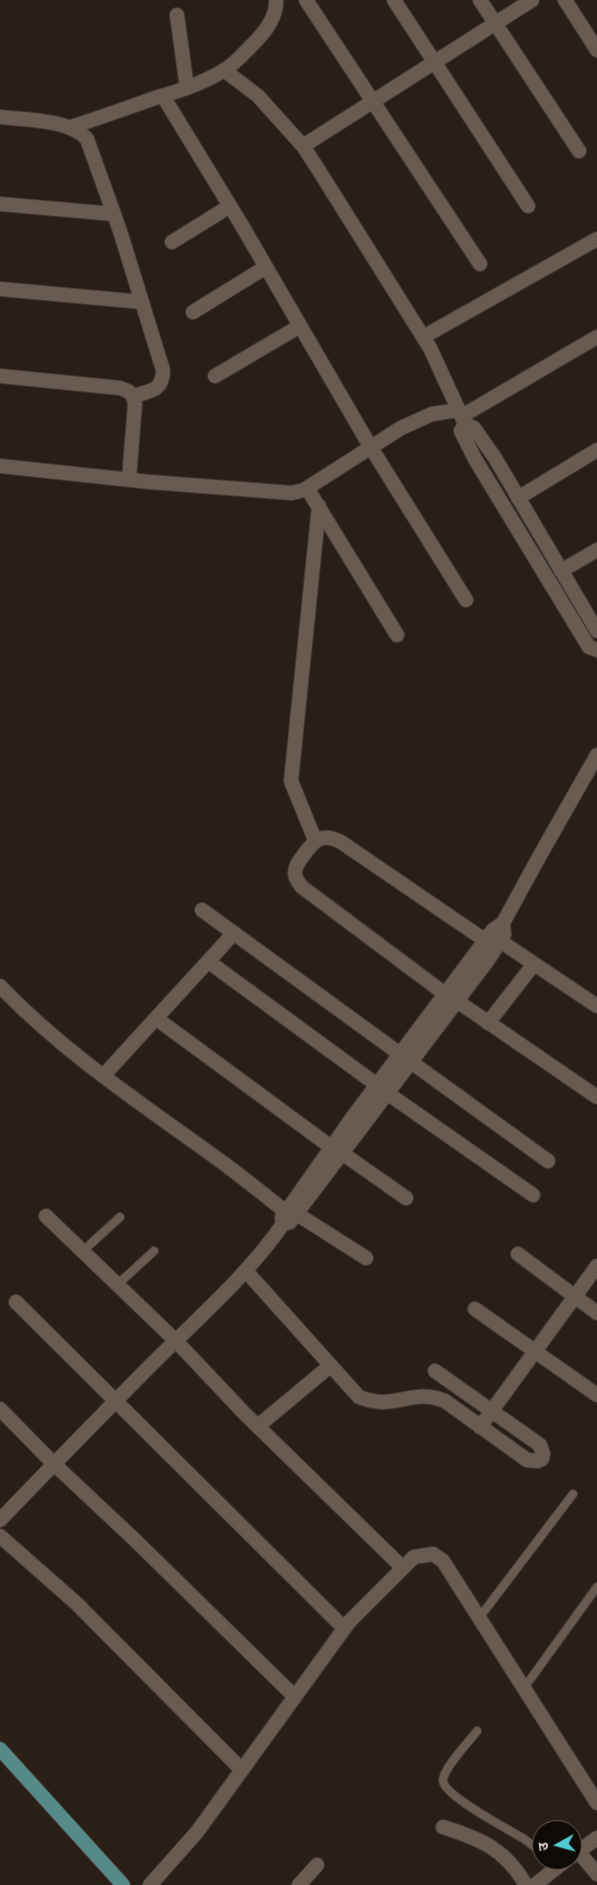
<!DOCTYPE html>
<meta charset="utf-8">
<style>
body{margin:0}
#map{position:relative;width:597px;height:1885px;overflow:hidden;background:#2a1f16;font-family:"Work Sans","Noto Sans Devanagari",sans-serif}
canvas{display:block}
.north{position:absolute;left:532px;top:1820px;width:50px;height:50px;box-sizing:border-box;background:#0f0a06;border:1px solid #625c57;border-radius:50%;rotate:263deg;font-size:14px;font-weight:700;line-height:20px;text-align:center;color:#ded6d1}
.north::after{content:'';display:block;margin:auto;width:18px;height:22px;background:#51ccd2;clip-path:polygon(50% 0,100% 100%,50% 72%,0 100%)}
</style>
<div id="map">
<canvas width="597" height="1885"></canvas>
<div class="north">उ</div>
</div>
<script>
const ctx = document.querySelector('canvas').getContext('2d');
ctx.lineJoin = 'round';
function stroke(path, color, width, dash) { ctx.strokeStyle = color; ctx.lineWidth = width; ctx.lineCap = dash ? 'butt' : 'round'; ctx.setLineDash(dash || []); ctx.stroke(path); }
const service = new Path2D(`
 M 83,1251 L 120,1217
 M 117,1285 L 154,1251
 M 479,1618 L 573,1494
 M 524,1688 L 597,1587
 M 477,1731 C 469,1742 443,1768 443,1781 C 444,1796 510,1830 524,1839 C 530,1843 536,1848 542,1853
 M 548,1860 L 554,1869`);
const minor = new Path2D(`
 M 306,0 L 480,264
 M 394,0 L 528,206
 M 480,0 L 579,151
 M 565,0 L 597,50
 M 177,15 L 187,88
 M 224,70 L 258,96 L 303,146 L 318,169 L 430,348 L 465,424 L 474,428 L 495,458 L 597,631
 M 163,96 L 241,224 L 370,446 L 466,600
 M 0,117 C 26,120 69,119 87,139 L 120,231 L 163,370 C 163,391 150,391 133,396
 M 71,127 C 99,118 127,108 155,98 C 179,91 201,84 223,71 C 235,64 244,53 254,43 C 265,32 277,16 276,0
 M 303,146 L 532,0
 M 0,204 L 114,214
 M 172,242 L 230,206
 M 0,289 L 142,302
 M 193,312 L 266,267
 M 423,337 L 597,239
 M 0,376 L 120,388 L 128,391 L 133,396 L 135,404 L 129,479
 M 215,376 L 300,326
 M 462,416 L 597,337
 M 465,424 L 461,431 L 475,459 L 589,647 L 597,650
 M 0,466 L 150,482 L 292,493 L 304,490 L 401,428 L 432,414 L 459,410
 M 307,488 L 397,635
 M 518,498 L 597,450
 M 561,571 L 597,550
 M 315,840 L 291,781 L 319,506
 M 202,910 L 400,1054
 M 500,941 L 597,1006
 M 209,962 L 377,1085
 M 0,986 C 67,1056 148,1108 226,1165 C 246,1180 266,1196 286,1212
 M 445,994 L 302,887 C 299,883 295,879 295,873 C 295,866 299,861 303,856 C 314,840 322,832 341,842 L 486,941
 M 457,1001 L 597,1097
 M 157,1019 L 331,1147
 M 488,1023 L 534,964
 M 411,1062 L 548,1161
 M 103,1076 L 234,933
 M 387,1093 L 533,1195
 M 342,1153 L 406,1198
 M 297,1214 L 366,1258
 M 46,1216 L 176,1341 L 245,1414 L 402,1567
 M 283,1224 L 282,1217 L 286,1212 L 352,1118 L 493,930 L 503,923 L 539,857 L 597,755
 M 518,1254 L 597,1313
 M 246,1271 L 359,1397 C 367,1400 375,1402 383,1402 C 407,1401 420,1391 445,1401 L 527,1460 L 538,1461 L 542,1459 L 543,1454 L 540,1445 L 435,1371
 M 16,1302 L 344,1628
 M 475,1309 L 597,1395
 M 0,1409 L 54,1464 L 136,1541 L 295,1697
 M 258,1426 L 330,1366
 M 480,1427 L 597,1266
 M 0,1520 C 47,1471 95,1422 143,1373 C 191,1324 244,1280 283,1224 L 290,1222 L 488,960 L 504,935 L 503,923
 M 0,1536 L 76,1603 L 242,1770
 M 443,1827 C 481,1839 505,1849 526,1885
 M 578,1851 L 597,1874
 M 572,1856 L 597,1838
 M 150,1885 L 197,1832 L 349,1622 L 414,1557 L 433,1554 L 443,1561 L 597,1803
 M 299,1885 L 317,1865
 M 535,1885 L 566,1860`);
const primary = new Path2D(`
 M 0,1749 L 123,1885`);
stroke(service, '#433934', 10);
stroke(minor, '#433934', 16);
stroke(primary, '#433934', 16);
stroke(service, '#685b51', 8);
stroke(minor, '#685b51', 14);
stroke(primary, '#558a89', 14);
</script>
